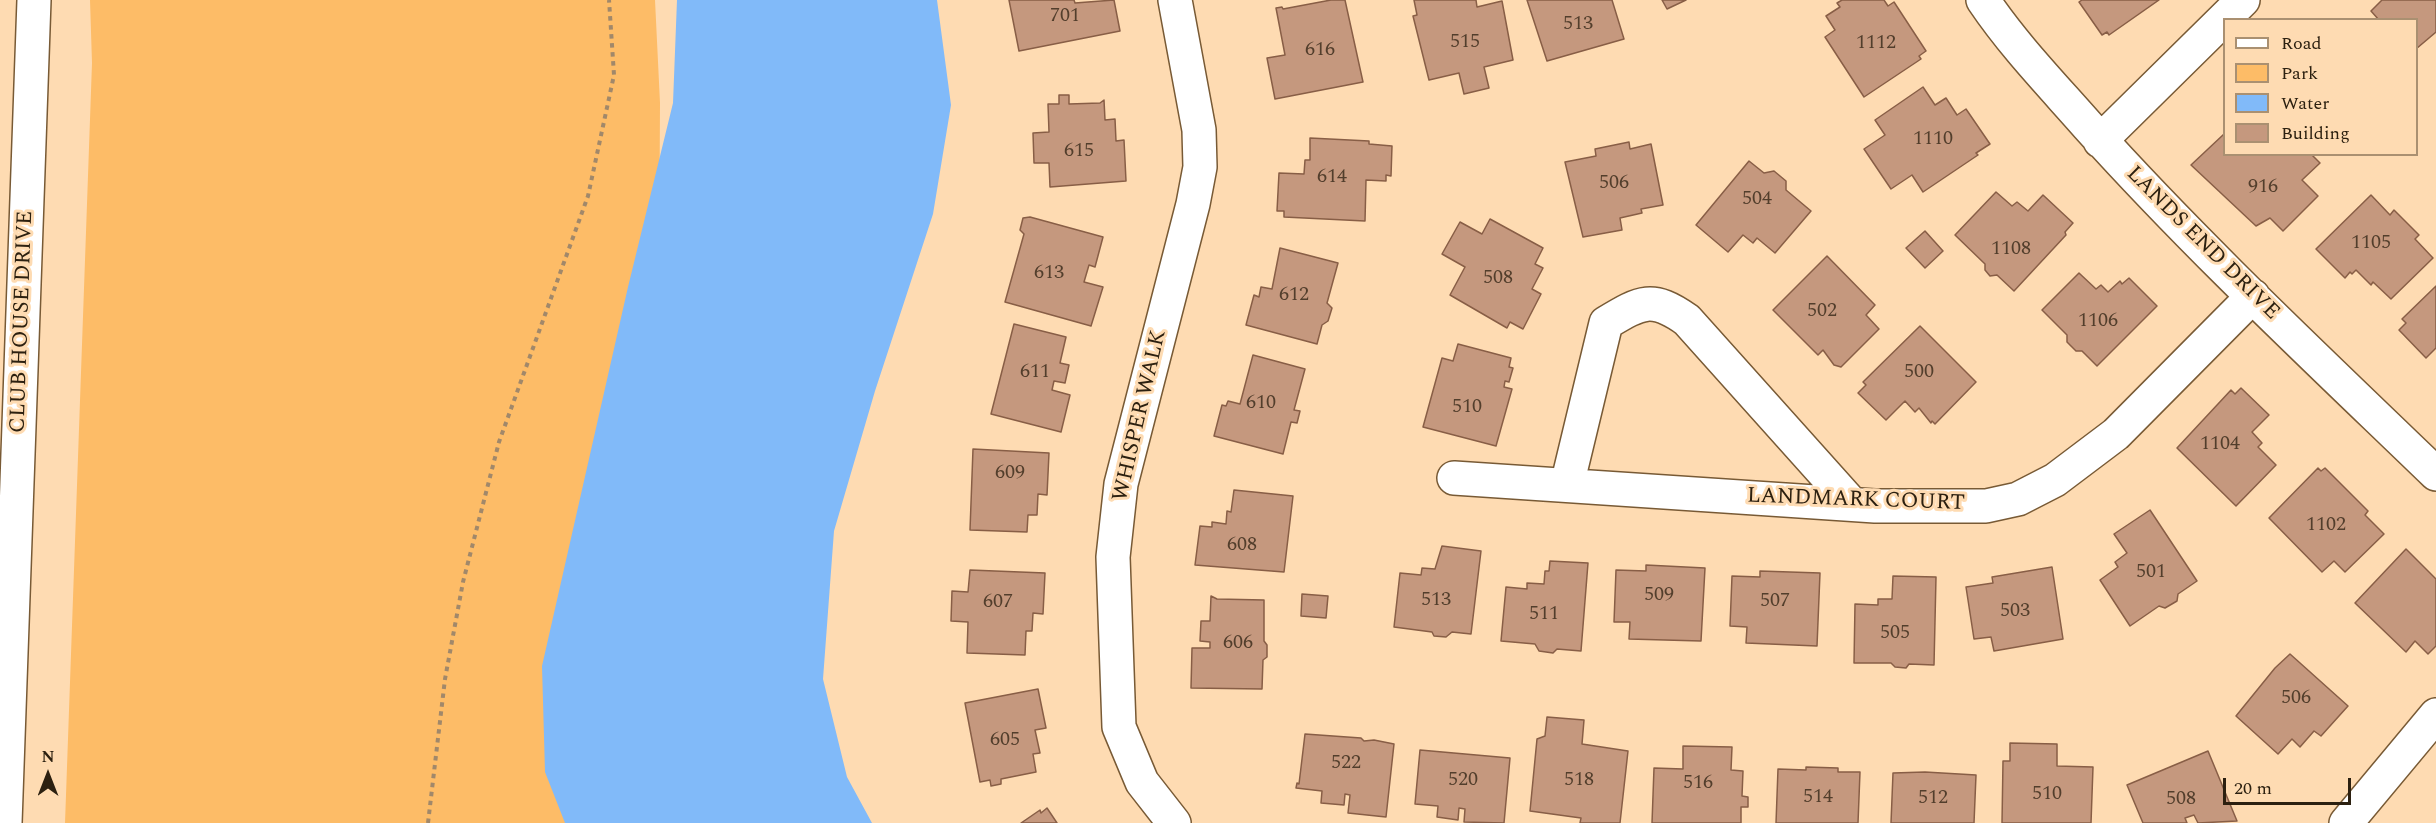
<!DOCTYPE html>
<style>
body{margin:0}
#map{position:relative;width:2436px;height:823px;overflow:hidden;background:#fedbb2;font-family:Spectral,serif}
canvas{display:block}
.legend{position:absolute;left:2223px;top:18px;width:195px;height:138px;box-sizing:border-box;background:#fedbb2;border:2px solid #aa9071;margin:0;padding:8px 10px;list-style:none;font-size:18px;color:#2c2010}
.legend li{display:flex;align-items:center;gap:12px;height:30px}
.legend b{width:30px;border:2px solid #aa9071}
.north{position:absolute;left:18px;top:745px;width:60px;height:60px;-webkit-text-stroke:4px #fedbb2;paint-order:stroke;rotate:0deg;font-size:16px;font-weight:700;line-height:24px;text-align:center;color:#2c2010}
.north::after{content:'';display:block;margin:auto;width:21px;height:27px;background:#2c2010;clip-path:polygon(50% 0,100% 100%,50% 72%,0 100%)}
.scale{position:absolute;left:2223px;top:778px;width:128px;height:27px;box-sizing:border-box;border:3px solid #2c2010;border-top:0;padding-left:8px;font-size:18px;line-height:21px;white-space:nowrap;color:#2c2010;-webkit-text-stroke:4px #fedbb2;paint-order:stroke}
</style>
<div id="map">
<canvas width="2436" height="823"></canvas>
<ul class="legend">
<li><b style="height:8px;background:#fff"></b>Road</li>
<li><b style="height:16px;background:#fdbc67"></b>Park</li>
<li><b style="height:16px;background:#81baf9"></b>Water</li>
<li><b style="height:16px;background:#c5987e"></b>Building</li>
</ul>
<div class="north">N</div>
<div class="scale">20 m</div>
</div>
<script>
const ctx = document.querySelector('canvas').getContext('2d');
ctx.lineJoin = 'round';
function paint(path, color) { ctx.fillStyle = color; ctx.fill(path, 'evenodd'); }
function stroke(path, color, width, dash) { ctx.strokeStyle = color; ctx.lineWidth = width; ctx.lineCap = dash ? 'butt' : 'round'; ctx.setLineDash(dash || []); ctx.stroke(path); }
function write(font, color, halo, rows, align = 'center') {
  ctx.font = font + ' Spectral,serif'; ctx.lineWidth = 6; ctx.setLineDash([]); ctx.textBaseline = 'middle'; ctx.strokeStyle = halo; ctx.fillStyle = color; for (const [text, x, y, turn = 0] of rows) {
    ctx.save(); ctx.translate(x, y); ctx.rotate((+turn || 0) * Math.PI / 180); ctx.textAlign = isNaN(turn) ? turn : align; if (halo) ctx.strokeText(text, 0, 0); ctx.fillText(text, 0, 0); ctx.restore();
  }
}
paint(new Path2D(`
 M 90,0 L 655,0 L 660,103 L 656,823 L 65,823 L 92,63 Z`), '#fdbc67');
paint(new Path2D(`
 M 677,0 L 937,0 L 951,105 L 933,214 L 875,391 L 834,531 L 823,679 L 847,777 L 872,823 L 565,823 L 545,772 L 542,666 L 628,287 L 673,103 Z`), '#81baf9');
const building = new Path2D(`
 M 1009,0 L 1074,0 L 1075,3 L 1114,0 L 1120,31 L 1019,51 Z
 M 1331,0 L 1345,0 L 1363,82 L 1275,99 L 1267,58 L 1285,55 L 1276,8 L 1282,7 L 1283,9 Z
 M 1414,0 L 1476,0 L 1477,7 L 1502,1 L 1513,60 L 1484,67 L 1489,88 L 1464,94 L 1459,73 L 1429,80 L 1413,16 L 1417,15 Z
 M 1527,0 L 1612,0 L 1624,39 L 1547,61 Z
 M 1662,0 L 1686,0 L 1667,9 Z
 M 1842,0 L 1884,0 L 1888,6 L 1894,2 L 1926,51 L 1919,56 L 1921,59 L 1864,97 L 1825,37 L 1835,30 L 1826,16 L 1840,7 L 1837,3 Z
 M 2082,0 L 2159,0 L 2109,35 L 2107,32 L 2102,35 L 2079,2 Z
 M 2382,0 L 2436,0 L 2436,32 L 2416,49 L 2416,20 L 2379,20 L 2371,11 Z
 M 1923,87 L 1935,105 L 1946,98 L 1957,115 L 1966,109 L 1990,144 L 1976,153 L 1978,155 L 1923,192 L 1912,175 L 1891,189 L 1864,149 L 1885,135 L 1875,120 Z
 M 1059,95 L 1069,95 L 1069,104 L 1100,103 L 1104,100 L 1105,120 L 1115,119 L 1116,141 L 1124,140 L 1126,181 L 1050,187 L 1049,163 L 1034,163 L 1033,133 L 1049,132 L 1048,104 L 1059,104 Z
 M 2224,134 L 2224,154 L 2311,154 L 2320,163 L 2302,180 L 2318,196 L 2283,231 L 2270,218 L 2256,226 L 2191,165 Z
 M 1310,138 L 1369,141 L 1369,144 L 1392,146 L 1391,176 L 1386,175 L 1386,181 L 1366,180 L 1365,221 L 1284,217 L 1284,211 L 1277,211 L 1279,173 L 1304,174 L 1305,160 L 1310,160 Z
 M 1629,142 L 1630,149 L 1651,144 L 1663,205 L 1641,209 L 1642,213 L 1620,218 L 1622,230 L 1583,237 L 1565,162 L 1596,156 L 1595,149 Z
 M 1749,161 L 1764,173 L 1774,171 L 1786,181 L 1786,190 L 1811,211 L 1775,253 L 1757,238 L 1753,243 L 1743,235 L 1728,252 L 1696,225 Z
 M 1996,192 L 2012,206 L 2017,202 L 2028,211 L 2043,195 L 2073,223 L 2065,232 L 2066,235 L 2014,291 L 1997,275 L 1990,276 L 1985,270 L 1985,264 L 1955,235 Z
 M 2371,195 L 2390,215 L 2394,210 L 2419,235 L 2415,239 L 2433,258 L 2391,299 L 2373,282 L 2371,285 L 2356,270 L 2352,274 L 2350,272 L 2345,278 L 2316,249 Z
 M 1030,217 L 1103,237 L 1095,267 L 1089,265 L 1084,282 L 1103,287 L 1091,326 L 1005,302 L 1024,234 L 1020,230 L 1023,218 Z
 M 1490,219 L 1543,248 L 1535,264 L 1543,268 L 1532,289 L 1541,294 L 1523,329 L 1510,322 L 1507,328 L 1450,295 L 1465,267 L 1442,254 L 1460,222 L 1482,234 Z
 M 1925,231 L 1943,251 L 1925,268 L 1906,248 Z
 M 1280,248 L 1338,263 L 1327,303 L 1332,308 L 1328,321 L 1322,325 L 1317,344 L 1246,325 L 1254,295 L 1259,297 L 1261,287 L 1272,289 Z
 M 1827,256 L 1875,305 L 1866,315 L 1879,329 L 1841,367 L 1834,365 L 1823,350 L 1818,355 L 1773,310 Z
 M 2079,273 L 2096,289 L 2101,285 L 2108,292 L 2120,281 L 2122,284 L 2129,278 L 2157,306 L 2097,366 L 2082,351 L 2076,351 L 2067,342 L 2067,335 L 2042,310 Z
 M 2436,286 L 2436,348 L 2426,358 L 2399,330 L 2406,323 L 2402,319 Z
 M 1014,324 L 1066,337 L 1060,363 L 1069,365 L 1065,383 L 1054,381 L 1052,390 L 1070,395 L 1061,432 L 991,414 Z
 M 1920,326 L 1976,382 L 1935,424 L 1932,421 L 1931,423 L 1919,408 L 1915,412 L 1905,401 L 1886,420 L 1858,393 L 1866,385 L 1863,382 Z
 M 1458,344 L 1511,358 L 1509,367 L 1513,368 L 1509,382 L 1505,381 L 1504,387 L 1512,389 L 1496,446 L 1423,427 L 1442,358 L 1453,361 Z
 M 1253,355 L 1305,369 L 1294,410 L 1300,411 L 1297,423 L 1291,422 L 1283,454 L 1214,436 L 1222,405 L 1226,406 L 1228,401 L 1240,404 Z
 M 2241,388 L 2269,415 L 2252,432 L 2262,443 L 2258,447 L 2276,465 L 2236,506 L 2177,448 L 2231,390 L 2235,394 Z
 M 973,449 L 1049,453 L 1047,495 L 1038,494 L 1037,515 L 1028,515 L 1027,532 L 970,530 Z
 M 2318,468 L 2321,471 L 2325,468 L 2368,511 L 2365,515 L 2384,534 L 2345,572 L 2334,561 L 2322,572 L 2269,518 Z
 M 1234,490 L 1293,496 L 1284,572 L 1195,565 L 1200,526 L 1212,527 L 1212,522 L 1226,524 L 1227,511 L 1231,512 Z
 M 2150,510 L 2197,581 L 2178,594 L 2177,601 L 2165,608 L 2159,606 L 2130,626 L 2100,580 L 2118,567 L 2115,562 L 2127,553 L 2114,534 Z
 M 1442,546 L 1481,551 L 1471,634 L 1452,632 L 1446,637 L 1434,636 L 1432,632 L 1394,627 L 1400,573 L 1421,575 L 1422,568 L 1435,569 Z
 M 2406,549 L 2436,579 L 2436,646 L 2428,654 L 2415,641 L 2406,652 L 2355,603 Z
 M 1550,561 L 1588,563 L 1581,651 L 1557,649 L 1553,653 L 1539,651 L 1535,644 L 1501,641 L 1506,587 L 1527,589 L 1527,583 L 1544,584 L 1545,571 L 1549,571 Z
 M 1646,565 L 1705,568 L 1701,641 L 1629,639 L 1630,622 L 1614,622 L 1616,570 L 1646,571 Z
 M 2052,567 L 2063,639 L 1994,651 L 1991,637 L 1974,639 L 1966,587 L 1993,583 L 1992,577 Z
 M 970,570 L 1045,573 L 1043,614 L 1033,613 L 1032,631 L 1026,631 L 1025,655 L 967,653 L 968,622 L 951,621 L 952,591 L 968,592 Z
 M 1760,571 L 1820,573 L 1817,646 L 1746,643 L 1747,627 L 1730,626 L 1732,576 L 1760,577 Z
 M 1893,576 L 1936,577 L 1934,665 L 1909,664 L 1906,668 L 1895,667 L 1891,663 L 1854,663 L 1855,604 L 1878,605 L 1878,599 L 1892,599 Z
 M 1302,594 L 1328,596 L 1326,618 L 1301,616 Z
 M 1211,596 L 1217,599 L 1264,600 L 1264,641 L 1267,645 L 1267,657 L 1263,660 L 1262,689 L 1191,688 L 1192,648 L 1210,648 L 1210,642 L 1200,641 L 1201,621 L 1210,621 Z
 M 2290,654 L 2348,706 L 2321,736 L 2314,731 L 2300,747 L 2292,739 L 2278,754 L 2236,716 L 2275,668 Z
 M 1038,689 L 1046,728 L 1035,730 L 1040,753 L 1033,754 L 1036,772 L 1001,779 L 1001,784 L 991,786 L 990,780 L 980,782 L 965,703 Z
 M 1547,717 L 1584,720 L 1582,744 L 1628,751 L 1620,823 L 1580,823 L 1581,818 L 1530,811 L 1537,739 L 1545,736 Z
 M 1305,734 L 1361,738 L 1364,741 L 1374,740 L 1394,744 L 1386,817 L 1348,813 L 1350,795 L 1345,794 L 1344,805 L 1321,803 L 1322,791 L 1296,788 L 1297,783 L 1299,784 Z
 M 2010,743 L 2057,744 L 2057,766 L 2093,767 L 2091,823 L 2002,823 L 2003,761 L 2010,761 Z
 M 1683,746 L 1732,747 L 1731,770 L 1743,771 L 1742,796 L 1748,797 L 1748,807 L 1741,807 L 1741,823 L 1652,823 L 1654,768 L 1683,769 Z
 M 1420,750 L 1510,758 L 1504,823 L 1464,822 L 1465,809 L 1459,808 L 1458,820 L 1437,817 L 1438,806 L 1415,804 Z
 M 2208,751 L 2237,821 L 2198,823 L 2194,815 L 2185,818 L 2187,823 L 2143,823 L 2127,785 Z
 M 1806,767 L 1838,768 L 1838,772 L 1860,772 L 1858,823 L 1776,823 L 1778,769 L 1806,770 Z
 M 1925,772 L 1976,775 L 1974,823 L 1891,823 L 1893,773 Z
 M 1047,808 L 1057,823 L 1021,823 L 1040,810 L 1041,813 Z`);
paint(building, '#c5987e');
stroke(building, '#885e46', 1.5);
const street = new Path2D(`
 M 1983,0 C 2014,46 2052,85 2088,126 C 2198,248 2318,360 2436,474
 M 2100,141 L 2243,0
 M 1454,478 L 1875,506 L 1986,506 L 2018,499 L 2055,480 L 2116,434 L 2253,296
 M 1567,485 L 1606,323 C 1641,302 1652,295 1687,320 L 1851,503
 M 5,823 L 34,0
 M 1174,823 L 1142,782 L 1119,727 L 1113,557 L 1121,484 L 1193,204 L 1200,167 L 1199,130 L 1175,0
 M 2346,823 L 2436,715`);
stroke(street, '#785a35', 36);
stroke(new Path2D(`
 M 428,823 L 445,679 L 463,582 L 499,442 L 588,196 L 614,75 L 609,0`), '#a1886a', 4, [4.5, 4.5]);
stroke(street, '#fff', 33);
write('20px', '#523e2c', null, [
 ["701",1065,17],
 ["513",1578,25],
 ["515",1465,43],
 ["1112",1876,44],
 ["616",1320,51],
 ["1110",1933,140],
 ["615",1079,152],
 ["614",1332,178],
 ["506",1614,184],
 ["916",2263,188],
 ["504",1757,200],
 ["1105",2371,244],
 ["1108",2011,250],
 ["613",1049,274],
 ["508",1498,279],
 ["612",1294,296],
 ["502",1822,312],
 ["1106",2098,322],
 ["611",1035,373],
 ["500",1919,373],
 ["610",1261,404],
 ["510",1467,408],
 ["1104",2220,445],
 ["609",1010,474],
 ["1102",2326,526],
 ["608",1242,546],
 ["501",2151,573],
 ["509",1659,596],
 ["513",1436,601],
 ["507",1775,602],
 ["607",998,603],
 ["503",2015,612],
 ["511",1544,615],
 ["505",1895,634],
 ["606",1238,644],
 ["506",2296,699],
 ["605",1005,741],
 ["522",1346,764],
 ["520",1463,781],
 ["518",1579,781],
 ["516",1698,784],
 ["510",2047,795],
 ["514",1818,798],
 ["512",1933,799],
 ["508",2181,800]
]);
write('22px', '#2c2010', '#fedbb2', [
 ["LANDS END DRIVE",2202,244,45],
 ["CLUB HOUSE DRIVE",23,322,-88],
 ["WHISPER WALK",1141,416,-77],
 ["LANDMARK COURT",1856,501,2]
]);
</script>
